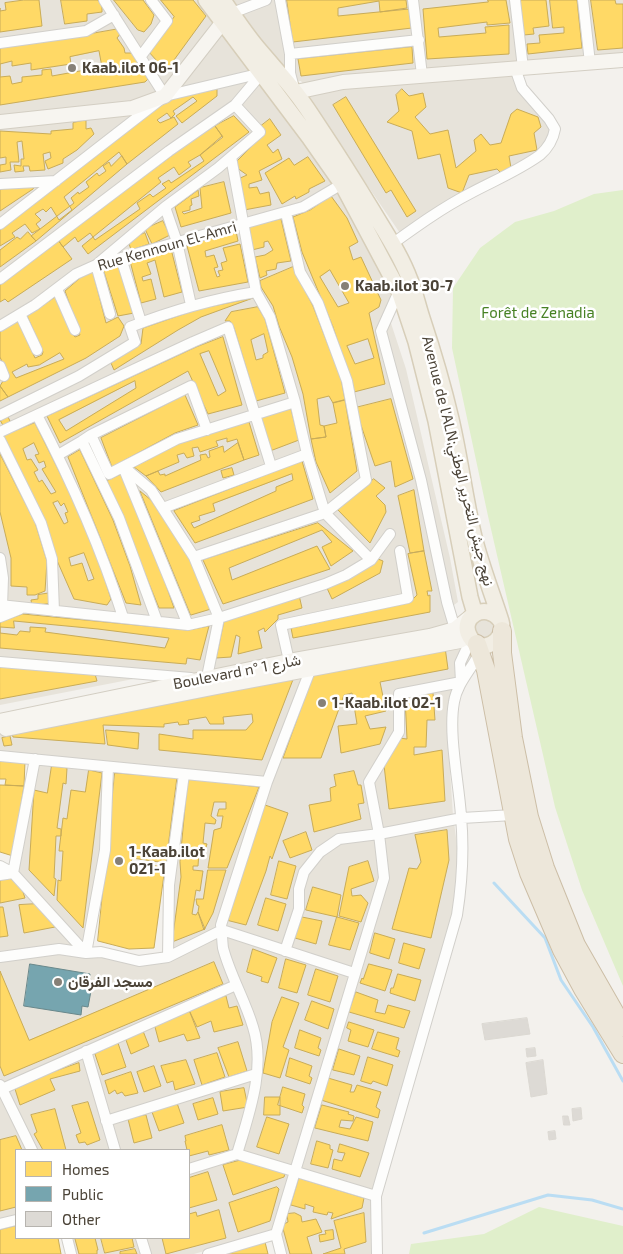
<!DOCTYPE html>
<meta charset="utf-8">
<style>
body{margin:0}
#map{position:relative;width:623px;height:1254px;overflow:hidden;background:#f3f1ed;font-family:"Exo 2",sans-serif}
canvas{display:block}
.legend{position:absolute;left:15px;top:1149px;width:175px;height:90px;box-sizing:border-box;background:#fff;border:1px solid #b7b4af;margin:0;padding:6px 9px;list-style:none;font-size:15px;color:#4b4337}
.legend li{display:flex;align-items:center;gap:10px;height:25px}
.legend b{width:25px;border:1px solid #b7b4af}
</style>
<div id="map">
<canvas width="623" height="1254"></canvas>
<ul class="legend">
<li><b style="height:14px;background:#ffd966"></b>Homes</li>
<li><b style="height:14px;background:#76a5af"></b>Public</li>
<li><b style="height:14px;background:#dddad5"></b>Other</li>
</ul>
</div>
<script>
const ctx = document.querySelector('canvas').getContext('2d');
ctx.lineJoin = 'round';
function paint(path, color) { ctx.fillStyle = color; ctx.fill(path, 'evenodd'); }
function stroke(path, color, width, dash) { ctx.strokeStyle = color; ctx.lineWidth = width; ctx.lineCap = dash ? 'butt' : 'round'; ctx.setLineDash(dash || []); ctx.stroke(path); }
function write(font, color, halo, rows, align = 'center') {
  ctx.font = font + ' "Exo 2",Vazirmatn,sans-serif'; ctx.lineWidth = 5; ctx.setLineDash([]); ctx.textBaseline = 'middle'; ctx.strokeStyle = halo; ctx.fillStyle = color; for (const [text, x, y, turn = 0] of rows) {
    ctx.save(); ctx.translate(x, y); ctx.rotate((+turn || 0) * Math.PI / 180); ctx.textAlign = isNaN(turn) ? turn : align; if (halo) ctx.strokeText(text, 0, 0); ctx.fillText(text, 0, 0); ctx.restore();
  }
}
paint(new Path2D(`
 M 0,0 L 200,0 L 222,31 L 261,80 L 339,189 L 394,293 L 387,311 L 406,369 L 450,558 L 458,602 L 446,611 L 450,625 L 192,675 L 164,673 L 0,705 Z
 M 229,0 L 623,0 L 623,56 L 517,61 L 426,68 L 426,66 L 417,69 L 303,84 L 301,81 L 296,81 L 287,76 Z
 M 515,68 L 522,88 L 555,129 L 540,154 L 402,236 L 302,90 Z
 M 480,617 L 496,623 L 493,637 L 479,639 L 473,625 Z
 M 460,646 L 475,654 L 465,677 L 400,691 L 396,731 L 366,782 L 375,831 L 338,836 L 301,870 L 296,909 L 283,948 L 225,928 L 270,784 L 313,673 Z
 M 306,674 L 265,779 L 0,753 L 0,734 L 98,711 Z
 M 463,684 L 457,705 L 453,734 L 450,770 L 453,816 L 381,830 L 372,783 L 402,734 L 402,697 Z
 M 37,762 L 105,770 L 102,850 L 84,947 L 16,872 Z
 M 186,777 L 263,785 L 219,929 L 171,952 L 172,884 Z
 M 454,822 L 459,862 L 454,914 L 374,1193 L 299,1170 L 387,879 L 382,836 Z
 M 376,837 L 381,878 L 352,970 L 289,950 L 307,873 L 321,854 L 341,841 Z
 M 11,876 L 78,949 L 0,954 L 0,878 Z
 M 225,934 L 350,975 L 293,1168 L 241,1152 L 260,1049 L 226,945 Z
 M 219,935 L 233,983 L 3,1085 L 0,1078 L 0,960 L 60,952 L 101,955 L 138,964 Z
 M 235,989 L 251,1028 L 254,1051 L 253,1072 L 108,1117 L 89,1053 Z
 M 84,1055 L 112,1150 L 35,1150 L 6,1091 Z
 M 253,1078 L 250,1103 L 234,1152 L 189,1166 L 189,1150 L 118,1150 L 110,1123 Z
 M 0,1093 L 29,1150 L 16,1150 L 16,1217 L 0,1221 Z
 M 240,1156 L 293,1172 L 274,1231 L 194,1254 L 151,1254 L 146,1238 L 189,1238 L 189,1171 Z
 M 298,1176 L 373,1199 L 374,1254 L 284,1254 L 279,1234 Z
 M 70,1238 L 138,1238 L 143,1254 L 75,1254 Z`), '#e7e3da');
paint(new Path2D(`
 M 623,190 L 623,986 L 582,890 L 555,807 L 488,516 L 452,348 L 453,288 L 480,248 L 515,222 L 554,211 L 594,194 Z
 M 539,1207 L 623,1226 L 623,1254 L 409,1254 L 411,1244 L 484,1234 Z`), '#e0efcb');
const homes = new Path2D(`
 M 24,0 L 39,0 L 42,26 L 0,32 L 0,8 L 0,11 L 6,10 L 5,3 Z
 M 61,0 L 98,0 L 102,6 L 102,12 L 87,14 L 87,21 L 65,24 Z
 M 114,0 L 143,0 L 154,15 L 151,24 L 144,32 L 138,30 Z
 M 161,0 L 193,0 L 206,16 L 166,71 L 148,51 L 174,17 Z
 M 287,0 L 406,0 L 407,8 L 380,12 L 379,1 L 338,8 L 338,16 L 409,9 L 412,28 L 293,42 Z
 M 488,0 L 506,0 L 510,23 L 487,25 L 487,22 L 438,28 L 439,37 L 486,33 L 485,27 L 509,25 L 509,54 L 427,59 L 423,9 L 488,2 Z
 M 520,0 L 546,0 L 549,26 L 533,28 L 534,34 L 524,35 Z
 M 550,0 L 577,0 L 582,48 L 528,54 L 527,44 L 540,43 L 539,35 L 564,33 L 564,27 L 553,28 Z
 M 591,0 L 615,0 L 616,4 L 623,4 L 623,48 L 598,50 Z
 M 119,29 L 121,33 L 117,38 L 124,48 L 125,53 L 136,53 L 149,78 L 145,82 L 0,105 L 0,46 L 48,41 Z
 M 412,47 L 413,63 L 301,76 L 298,59 Z
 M 99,51 L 102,67 L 52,76 L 51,69 L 42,70 L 42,75 L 22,77 L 22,82 L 12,84 L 10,76 L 0,77 L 0,64 L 12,61 L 12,66 L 31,63 L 31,70 L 71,64 L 70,57 Z
 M 217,89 L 217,96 L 182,123 L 176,116 L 197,101 L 193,97 L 173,111 L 175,114 L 171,118 L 167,113 L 157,120 L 160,123 L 174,117 L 178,124 L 127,164 L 119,152 L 64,197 L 72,210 L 59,220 L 51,207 L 46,212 L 43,209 L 35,214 L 41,220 L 36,224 L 40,229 L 32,233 L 25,224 L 12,233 L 15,237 L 0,246 L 0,229 L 165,101 Z
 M 402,89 L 409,96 L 423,93 L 426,107 L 415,117 L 430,134 L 448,130 L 456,168 L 476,151 L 474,140 L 481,134 L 490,145 L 501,143 L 511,114 L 517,109 L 538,117 L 541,127 L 534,133 L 537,150 L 509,156 L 511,168 L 503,175 L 497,169 L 469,175 L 462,193 L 448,188 L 440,154 L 418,159 L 412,131 L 387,122 L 399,111 L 396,95 Z
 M 346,97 L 416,211 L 407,217 L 391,190 L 386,193 L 333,105 Z
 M 234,116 L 249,132 L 88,254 L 82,246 L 93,237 L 95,240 L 140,209 L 137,203 L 150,194 L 153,197 L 166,188 L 162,184 L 169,180 L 171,183 L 204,161 L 200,155 L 223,137 L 215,126 Z
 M 270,119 L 281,135 L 267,145 L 273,153 L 278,149 L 282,159 L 259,171 L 262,180 L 249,184 L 249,188 L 257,187 L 260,194 L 269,192 L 271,205 L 244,210 L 238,179 L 247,175 L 233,165 L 265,133 L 261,126 Z
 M 86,120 L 86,129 L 91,128 L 94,134 L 77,150 L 63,159 L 63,163 L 48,169 L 45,161 L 51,158 L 50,152 L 43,154 L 45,170 L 30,171 L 29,166 L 23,166 L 24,171 L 15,172 L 14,165 L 21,166 L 21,159 L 24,159 L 22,141 L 17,142 L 19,162 L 10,162 L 11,170 L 0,172 L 0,165 L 6,164 L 6,157 L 0,158 L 0,131 L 51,134 L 51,131 L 73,129 L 73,123 Z
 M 215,126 L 222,136 L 200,155 L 188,162 L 191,166 L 179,175 L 174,167 L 158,178 L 161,182 L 93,237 L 90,233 L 78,242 L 75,237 L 63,247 L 58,240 L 186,145 Z
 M 122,156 L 127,164 L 36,241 L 31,236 L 74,203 L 71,198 L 78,192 L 79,194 L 89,187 L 86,182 L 97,173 L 99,176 L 106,171 L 103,166 L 109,162 L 111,166 Z
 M 308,157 L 325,181 L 309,189 L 309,192 L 296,199 L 295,196 L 282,204 L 265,173 L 289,158 L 294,165 Z
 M 224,182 L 231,213 L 181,227 L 175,207 L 198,190 L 199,196 L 191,199 L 192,205 L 190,206 L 190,210 L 182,212 L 184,214 L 202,208 L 200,188 Z
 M 35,186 L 33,189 L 0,211 L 0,188 Z
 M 331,196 L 347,218 L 358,242 L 349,247 L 353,260 L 361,257 L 381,300 L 379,307 L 369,313 L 385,384 L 354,392 L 333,327 L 302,252 L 293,217 L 310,210 Z
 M 281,219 L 291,261 L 277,263 L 276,269 L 266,271 L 267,275 L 260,278 L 255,257 L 265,255 L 273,250 L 268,241 L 264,242 L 264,247 L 252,250 L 249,227 Z
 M 163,221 L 170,235 L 152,244 L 145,229 Z
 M 236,231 L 238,241 L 205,251 L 206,257 L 214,255 L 218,267 L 214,268 L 217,277 L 220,276 L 218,271 L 223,270 L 221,263 L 227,261 L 223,248 L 240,244 L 248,282 L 199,291 L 187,246 Z
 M 28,232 L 36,241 L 0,267 L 0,250 L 17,237 L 20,239 Z
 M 145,233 L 149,244 L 131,250 L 128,240 Z
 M 58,240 L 72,259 L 8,302 L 5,299 L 0,302 L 0,285 Z
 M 171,249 L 182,292 L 164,297 L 155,260 L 147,263 L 151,274 L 142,277 L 143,281 L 151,279 L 156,299 L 141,303 L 130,261 Z
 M 118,264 L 134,313 L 118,316 L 103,269 Z
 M 293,267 L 313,306 L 341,378 L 345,400 L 333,403 L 329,396 L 317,399 L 320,425 L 324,426 L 326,437 L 311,439 L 303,394 L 292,357 L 279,326 L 273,306 L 261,287 L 260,281 Z
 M 330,270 L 349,303 L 338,307 L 320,277 Z
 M 93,272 L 106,323 L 118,317 L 124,326 L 120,336 L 86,358 L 8,397 L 0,386 L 3,381 L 6,381 L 9,378 L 0,357 L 0,330 L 18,321 L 35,358 L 42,355 L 43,352 L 27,316 L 55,297 L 71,332 L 75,337 L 80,335 L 65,291 L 80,278 Z
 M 253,298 L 201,317 L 178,330 L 114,370 L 111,363 L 141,344 L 143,328 L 198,309 Z
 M 258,307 L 265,319 L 285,393 L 256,401 L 234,328 L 230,321 L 225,321 L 231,312 Z
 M 264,334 L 268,352 L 263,355 L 263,358 L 256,360 L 251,340 Z
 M 223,337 L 242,405 L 208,414 L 188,371 L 60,443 L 47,416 L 196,347 Z
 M 368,339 L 374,358 L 355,364 L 347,346 Z
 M 209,351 L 226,391 L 218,396 L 200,354 Z
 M 60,353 L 64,359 L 16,378 L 12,372 L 27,364 L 28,367 L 39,365 Z
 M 135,381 L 136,388 L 66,431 L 59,420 Z
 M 0,386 L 8,397 L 0,401 Z
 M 185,395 L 198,425 L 175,433 L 112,467 L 101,438 Z
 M 391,399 L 413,479 L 395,487 L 391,461 L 375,466 L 355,408 Z
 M 345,400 L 357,471 L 330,493 L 316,462 L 311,439 L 326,437 L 324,426 L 337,423 L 333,403 Z
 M 291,409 L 299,440 L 270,451 L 261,418 Z
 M 7,415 L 12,425 L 5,429 L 0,420 Z
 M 249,422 L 259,455 L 244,460 L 237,439 L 227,442 L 227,438 L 216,441 L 218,446 L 200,452 L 198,447 L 192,448 L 194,456 L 187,458 L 184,453 L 177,455 L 179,462 L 146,476 L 134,467 L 178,443 Z
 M 35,423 L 84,521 L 101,567 L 111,599 L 107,605 L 74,599 L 2,436 Z
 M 34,443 L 39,454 L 35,455 L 39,463 L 44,461 L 46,467 L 42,469 L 56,492 L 51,494 L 42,480 L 39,482 L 34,472 L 38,470 L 31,459 L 27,460 L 23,449 Z
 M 238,443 L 244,460 L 161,492 L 146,476 L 158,471 L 160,475 L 165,474 L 165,476 L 201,460 L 200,455 L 206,454 L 208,458 L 210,457 L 209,451 L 223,446 L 224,452 Z
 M 80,450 L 113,520 L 130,566 L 141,605 L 126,603 L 68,457 Z
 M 0,454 L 35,522 L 47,561 L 45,591 L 35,595 L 27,595 L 27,587 L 11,586 L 11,558 L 0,512 Z
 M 302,461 L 313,499 L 195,543 L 174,511 Z
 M 232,468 L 234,475 L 223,478 L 221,471 Z
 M 122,474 L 163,576 L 174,608 L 159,608 L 107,481 Z
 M 292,474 L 293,480 L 276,487 L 276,491 L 194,528 L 191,523 L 200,520 L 199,516 L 215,511 L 213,504 Z
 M 374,479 L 385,488 L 376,496 L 385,505 L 386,512 L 370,543 L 337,509 Z
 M 414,490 L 424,551 L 410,553 L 398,496 Z
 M 140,491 L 151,500 L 191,559 L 211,609 L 191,615 Z
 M 58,501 L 61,506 L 64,503 L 68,512 L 65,513 L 68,522 L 64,524 L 53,503 Z
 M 318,523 L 353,551 L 331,566 L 322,547 L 332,542 L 322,530 L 229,568 L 232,580 L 317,546 L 330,569 L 223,604 L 203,560 Z
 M 424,551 L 432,591 L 427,591 L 428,596 L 430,595 L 430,612 L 293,638 L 291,628 L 410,602 L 417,595 L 408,554 Z
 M 84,553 L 94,579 L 88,581 L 82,563 L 71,566 L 69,558 Z
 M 378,559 L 383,561 L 380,573 L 332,599 L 326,586 L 357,574 Z
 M 51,593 L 52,603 L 32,606 L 31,600 L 38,599 L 38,595 Z
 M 299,595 L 302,608 L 278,615 L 278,619 L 265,632 L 264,628 L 258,631 L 262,648 L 238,654 L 240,637 L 236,635 L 231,657 L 216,658 L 224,621 Z
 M 23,614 L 188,630 L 209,626 L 200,660 L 187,658 L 186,664 L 0,648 L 0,622 Z
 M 14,621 L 98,629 L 169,638 L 165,648 L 45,632 L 46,628 L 30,627 L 30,632 L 20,631 L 17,635 L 0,633 L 0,627 L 14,628 Z
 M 445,647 L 448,669 L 380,682 L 386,711 L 365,716 L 370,729 L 386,727 L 380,744 L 341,753 L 338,726 L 357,724 L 352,693 L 344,695 L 321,758 L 283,758 L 314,672 Z
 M 0,666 L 95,674 L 97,681 L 0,699 Z
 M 294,677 L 262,760 L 159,750 L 159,734 L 193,739 L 193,730 L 246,730 L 253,722 L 252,714 L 223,717 L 224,724 L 210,724 L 206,717 L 188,720 L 189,724 L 179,725 L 178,722 L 164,724 L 164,727 L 103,725 L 105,744 L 13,737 L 11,730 Z
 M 433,693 L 435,720 L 427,720 L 426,747 L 414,747 L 414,755 L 442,750 L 445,801 L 389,809 L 384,765 L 399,738 L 407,739 L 405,697 Z
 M 106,730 L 139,733 L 138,749 L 108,745 Z
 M 10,736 L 12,745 L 4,746 L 2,738 Z
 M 0,759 L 25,761 L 24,786 L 5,785 L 6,779 L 0,779 Z
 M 52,765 L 67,768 L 66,784 L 63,783 L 57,828 L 61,829 L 61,836 L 56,836 L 54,878 L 56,879 L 54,896 L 29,870 L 34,790 L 47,793 Z
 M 89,770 L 102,773 L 83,928 L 57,900 L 58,880 L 61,881 L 63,851 L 59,851 L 63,818 L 67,819 L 71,790 L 85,792 Z
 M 354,771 L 358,785 L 361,785 L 364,803 L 358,804 L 361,819 L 314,832 L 309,805 L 331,801 L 330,788 L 336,786 L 334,775 Z
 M 115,773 L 177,777 L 166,863 L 132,858 L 130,872 L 138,874 L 139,864 L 165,867 L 154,948 L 129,949 L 98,941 Z
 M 188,778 L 259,787 L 227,868 L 208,868 L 214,830 L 221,828 L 223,816 L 217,816 L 219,809 L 226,809 L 226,802 L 214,802 L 211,816 L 216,820 L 215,824 L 205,823 L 203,843 L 207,844 L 205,851 L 199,852 L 198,866 L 193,866 L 193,870 L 203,871 L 200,891 L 196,890 L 192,914 L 196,915 L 198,912 L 205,929 L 172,942 L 181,877 L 180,862 Z
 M 0,785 L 24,786 L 13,856 L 0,852 Z
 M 265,805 L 288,813 L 272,859 L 270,856 L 266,871 L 246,925 L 226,920 Z
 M 447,830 L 449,860 L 431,938 L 392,929 L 409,868 L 417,869 L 421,862 L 415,835 Z
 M 306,832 L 312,850 L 290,858 L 283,841 Z
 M 279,861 L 296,866 L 287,899 L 271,895 Z
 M 368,861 L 374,881 L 351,889 L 352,896 L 361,895 L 368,903 L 361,922 L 339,916 L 349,867 Z
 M 208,870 L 226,870 L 213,913 L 204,930 L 198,912 L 199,906 L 197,905 L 196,899 L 203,899 Z
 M 10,878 L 22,889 L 25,898 L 0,903 L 0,880 Z
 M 313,887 L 341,895 L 337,917 L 306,910 Z
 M 266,898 L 286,904 L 278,931 L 258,925 Z
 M 36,904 L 55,927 L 24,933 L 19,905 Z
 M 0,907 L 3,907 L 8,936 L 0,937 Z
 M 302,917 L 322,921 L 316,944 L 295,938 Z
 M 337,917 L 359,923 L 350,950 L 329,945 Z
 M 375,933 L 395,939 L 389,959 L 370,953 Z
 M 404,943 L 425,949 L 419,969 L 399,963 Z
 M 253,949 L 277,958 L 268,983 L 261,981 L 262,977 L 247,972 Z
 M 286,959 L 306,965 L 297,993 L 279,988 Z
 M 214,962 L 223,984 L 4,1076 L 0,1066 L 0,971 L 29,1040 Z
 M 369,964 L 392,970 L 385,991 L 360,983 L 362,978 L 363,979 Z
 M 316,969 L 338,976 L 330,1002 L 308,995 Z
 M 398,974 L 421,980 L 415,1001 L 390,993 L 391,988 L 393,988 Z
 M 356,992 L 378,1000 L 375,1012 L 385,1014 L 388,1005 L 410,1011 L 404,1028 L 349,1012 Z
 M 226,996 L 229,1008 L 237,1006 L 243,1025 L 214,1032 L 211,1021 L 197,1027 L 189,1010 Z
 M 282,997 L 299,1003 L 283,1047 L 289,1050 L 280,1078 L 263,1073 L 272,1022 Z
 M 312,1001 L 334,1009 L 328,1029 L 305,1020 Z
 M 189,1010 L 200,1038 L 187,1041 L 184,1034 L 159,1042 L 155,1027 Z
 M 349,1022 L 374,1030 L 368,1047 L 348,1041 L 351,1030 L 347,1028 Z
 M 300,1030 L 321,1038 L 318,1048 L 321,1050 L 319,1056 L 295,1048 Z
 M 143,1031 L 149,1046 L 131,1054 L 126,1040 Z
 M 378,1032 L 399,1038 L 396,1049 L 400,1051 L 398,1057 L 372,1049 Z
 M 238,1042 L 247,1071 L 229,1077 L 218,1048 Z
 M 118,1043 L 126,1067 L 102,1075 L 95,1054 Z
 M 339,1049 L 360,1056 L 354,1075 L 333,1070 Z
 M 217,1053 L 225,1077 L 202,1085 L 194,1060 Z
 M 368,1057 L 393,1065 L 387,1086 L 373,1081 L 371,1084 L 361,1081 Z
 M 290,1058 L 312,1066 L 309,1076 L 312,1078 L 310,1084 L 286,1076 Z
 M 186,1060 L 195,1084 L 175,1090 L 173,1081 L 167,1083 L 161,1066 Z
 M 79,1063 L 80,1071 L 50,1079 L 55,1090 L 20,1105 L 15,1089 L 47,1074 Z
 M 154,1066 L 161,1086 L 144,1092 L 137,1072 Z
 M 131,1072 L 138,1093 L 125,1096 L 122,1092 L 117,1094 L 115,1090 L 109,1094 L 105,1081 Z
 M 328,1078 L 352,1085 L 350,1092 L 354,1092 L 357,1085 L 381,1092 L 376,1107 L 380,1110 L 378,1118 L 321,1100 Z
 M 283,1087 L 305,1094 L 302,1105 L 304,1107 L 302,1113 L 278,1105 Z
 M 244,1088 L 248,1107 L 223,1111 L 220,1092 Z
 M 265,1097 L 280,1097 L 280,1115 L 264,1115 Z
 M 213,1098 L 218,1114 L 198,1120 L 193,1104 Z
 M 88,1102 L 100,1140 L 87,1145 L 85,1142 L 79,1143 L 76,1135 L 81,1133 L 72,1106 Z
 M 177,1103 L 184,1123 L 159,1131 L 152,1112 Z
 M 322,1105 L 349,1112 L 348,1114 L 354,1116 L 353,1121 L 341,1120 L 339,1127 L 350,1129 L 356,1117 L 373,1122 L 368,1141 L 315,1128 Z
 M 55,1109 L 66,1150 L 43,1150 L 34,1134 L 37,1132 L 31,1115 Z
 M 146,1115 L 152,1138 L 134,1143 L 128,1119 Z
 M 267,1117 L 289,1124 L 279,1154 L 257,1147 Z
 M 222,1125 L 229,1150 L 209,1155 L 208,1151 L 189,1156 L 189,1150 L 187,1150 L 185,1141 L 186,1141 L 185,1136 Z
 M 16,1136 L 22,1150 L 16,1150 L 16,1207 L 0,1211 L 0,1140 Z
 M 317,1141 L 330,1145 L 330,1149 L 333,1150 L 328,1168 L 311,1164 Z
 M 340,1144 L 369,1153 L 360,1177 L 332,1169 L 334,1159 L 342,1161 L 345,1153 L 338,1152 Z
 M 245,1159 L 285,1173 L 284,1177 L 233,1195 L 223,1165 Z
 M 208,1172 L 217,1200 L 189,1208 L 189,1178 Z
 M 299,1178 L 364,1198 L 362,1208 L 331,1219 L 333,1213 L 328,1212 L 327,1215 L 313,1212 L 314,1207 L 305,1204 L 305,1209 L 291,1205 Z
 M 277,1187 L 279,1189 L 270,1221 L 238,1232 L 229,1203 Z
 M 219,1210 L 226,1238 L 166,1254 L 162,1238 L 189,1238 L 189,1214 L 196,1212 L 197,1216 Z
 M 295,1213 L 301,1216 L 302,1222 L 316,1219 L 322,1232 L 307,1237 L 312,1254 L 290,1254 L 282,1225 L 288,1222 L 287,1214 Z
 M 364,1213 L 366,1242 L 344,1249 L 345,1254 L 323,1254 L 341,1248 L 334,1221 Z
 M 16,1226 L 16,1238 L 58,1238 L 61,1254 L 0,1254 L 0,1230 Z
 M 333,1230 L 334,1239 L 320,1242 L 319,1235 L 326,1234 L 325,1231 Z
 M 74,1238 L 95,1238 L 98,1250 L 97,1250 L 97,1254 L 79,1254 L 75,1239 Z
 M 101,1238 L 132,1238 L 134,1247 L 105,1253 Z
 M 265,1242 L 268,1254 L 222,1254 Z
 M 135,1249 L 137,1254 L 120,1254 L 120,1252 Z`);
paint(homes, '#ffd966');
stroke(homes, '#c9ac58', 1);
const public = new Path2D(`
 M 30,964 L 90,974 L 87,991 L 91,991 L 88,1007 L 82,1006 L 81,1015 L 24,1006 Z`);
paint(public, '#76a5af');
stroke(public, '#69888b', 1);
stroke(new Path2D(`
 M 494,883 L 545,938 L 561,980 L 593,1027 L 623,1081
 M 424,1233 L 548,1195 L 592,1200 L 623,1209`), '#baddf3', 3);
const building = new Path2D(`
 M 527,1018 L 530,1034 L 485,1040 L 482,1024 Z
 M 535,1048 L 536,1056 L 527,1057 L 526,1049 Z
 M 543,1060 L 547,1094 L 531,1097 L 526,1063 Z
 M 581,1108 L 582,1119 L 573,1121 L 572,1109 Z
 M 563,1116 L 568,1116 L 570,1125 L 564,1125 Z
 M 555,1131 L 556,1139 L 549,1140 L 548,1132 Z`);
paint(building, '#dddad5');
stroke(building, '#dbd8d2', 1);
const street = new Path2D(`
 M 104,0 L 165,96
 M 280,0 L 290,54 L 290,73 L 294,88
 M 413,0 L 422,75
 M 515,0 L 523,68
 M 583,0 L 590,63
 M 232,13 L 266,0
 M 0,43 L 86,31 L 114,15
 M 290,54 L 419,40
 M 141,56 L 167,21 L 151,0
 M 231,157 L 256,292 L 270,317 L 295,402 L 307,454 L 325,513 L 371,560
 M 0,184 L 56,181
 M 165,207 L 177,242 L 191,305
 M 0,224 L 165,96 L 262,73
 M 392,244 C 417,226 442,208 469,194 C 493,181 518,171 540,155 C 548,148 553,140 555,129 L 549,119 L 522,88 L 515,68
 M 121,258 L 141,322
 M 0,279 L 169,151 L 235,105 L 262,73
 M 57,289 L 75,330
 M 399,291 L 381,331 L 421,480 L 447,602 L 455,629
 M 20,314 L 37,350
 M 110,314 L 96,265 L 165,207 L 218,168 L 260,132 L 235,105
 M 0,326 L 35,305 L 76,274 L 96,265 L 303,207 L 342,184
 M 0,366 L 4,376
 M 0,415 L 79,376 L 135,342 L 130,327 C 171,311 212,299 256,292
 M 37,415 C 72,482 100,545 123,617
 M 0,432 L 193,342 L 228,327 L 271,466
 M 91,435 L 191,386 L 207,430
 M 0,440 L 41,523 L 52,559 L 54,611
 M 58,455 L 82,441
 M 124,467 L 151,490 L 194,557 L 219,618 L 207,677
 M 124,469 L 188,625
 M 163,508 L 307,454
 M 194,557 L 325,513 L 366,480 L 347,381 L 318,303 L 300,272 L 286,213
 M 0,558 L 3,578 L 2,607
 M 0,605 L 188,625 L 219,618 L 325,584 L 346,575 L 371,560 L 390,534
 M 0,617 L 20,609
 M 157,621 L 119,518 L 82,441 L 91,435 L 109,474 L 177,439 L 295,402
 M 289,661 L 281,625 L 408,598 L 400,551
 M 0,662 L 191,678
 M 461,682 L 460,663 L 471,639
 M 0,756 L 267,782
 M 0,866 L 13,873 L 86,953
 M 0,875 L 13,873 L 35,759
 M 285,951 L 299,909 L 299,889 L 304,872 L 320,852 L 339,839 L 379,834 L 462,818 L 513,815
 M 86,953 L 105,850 L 108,767
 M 0,957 L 59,949 L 86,953 L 101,952 L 139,961 L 168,957 L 222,930 L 354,973
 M 168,957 L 169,885 L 184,774
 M 86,1051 L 115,1150
 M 0,1085 L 32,1150
 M 2,1089 L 236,985
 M 106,1121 L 256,1074
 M 237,1154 C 249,1114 266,1068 253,1027 C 245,1000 230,975 223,948 C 222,940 222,932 221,925 L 267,782 L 311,668
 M 189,1169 L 237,1154 L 376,1196
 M 0,1224 L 16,1220
 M 67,1238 L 71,1254
 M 141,1238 L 146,1254
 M 208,1254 L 276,1234
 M 281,1254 L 276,1234 L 384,878 L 379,834 L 369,782 L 399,732 L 399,694 L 461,682
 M 377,1254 L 376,1196 L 457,915 C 462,883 464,849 461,816 C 459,783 448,734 454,702 C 457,683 472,669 480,652`);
const secondary = new Path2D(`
 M 296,92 L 343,82 L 623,60
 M 0,122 L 132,108 L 165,96 L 222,23 L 230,16
 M 0,721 L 289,661 L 430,636 L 455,629 L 470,617
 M 6,729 L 217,687 L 460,641 L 469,636`);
const primary = new Path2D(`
 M 206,0 L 309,137 L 342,184 L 399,291 L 416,342 L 436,421 L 470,597 L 475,614
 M 223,0 C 235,18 247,36 261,52 C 272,65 284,78 295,92 C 304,103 312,116 320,128 C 338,155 355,182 372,210 C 385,232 401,255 410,280 C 415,292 418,306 422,318 C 433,351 443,385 451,419 C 460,458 465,498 474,537 C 481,565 492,593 501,621 C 507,641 481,656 470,637 C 458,617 486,601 500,620`);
const highway = new Path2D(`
 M 502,631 L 502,653 L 513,738 L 529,817 L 545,868 L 576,945 L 623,1027
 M 477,644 L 486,670 L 518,839 L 529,873 L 562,950 L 583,989 L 623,1054`);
stroke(street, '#d1cfca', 12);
stroke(secondary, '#d3cec3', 16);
stroke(primary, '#d7ceb9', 18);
stroke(highway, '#ccbea6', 20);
stroke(street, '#fdfdfc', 10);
stroke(secondary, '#f7f5f0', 14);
stroke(primary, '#f2eee4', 15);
stroke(highway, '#ede7da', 18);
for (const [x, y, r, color] of [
 [72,68,5,"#868077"],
 [345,286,5,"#868077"],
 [322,703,5,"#868077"],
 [119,861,5,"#868077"],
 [58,982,5,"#868077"]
]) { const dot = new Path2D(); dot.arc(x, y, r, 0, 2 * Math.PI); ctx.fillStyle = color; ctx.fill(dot); stroke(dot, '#fff', 2); }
write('bold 15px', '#4b4337', '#fff', [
 ["Kaab.ilot 06-1",82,68],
 ["Kaab.ilot 30-7",355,286],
 ["1-Kaab.ilot 02-1",332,703],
 ["1-Kaab.ilot",129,852],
 ["021-1",129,869],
 ["مسجد الفرقان",68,982]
], 'left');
write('15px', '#4b4337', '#fff', [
 ["Rue Kennoun El-Amri",167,246,-16],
 ["Avenue de l'ALN;نهج جيش التحرير الوطني",458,461,76],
 ["Boulevard n° شارع 1",237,672,-11]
]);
write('15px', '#478224', '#fff', [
 ["Forêt de Zenadia",538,313]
]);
</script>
